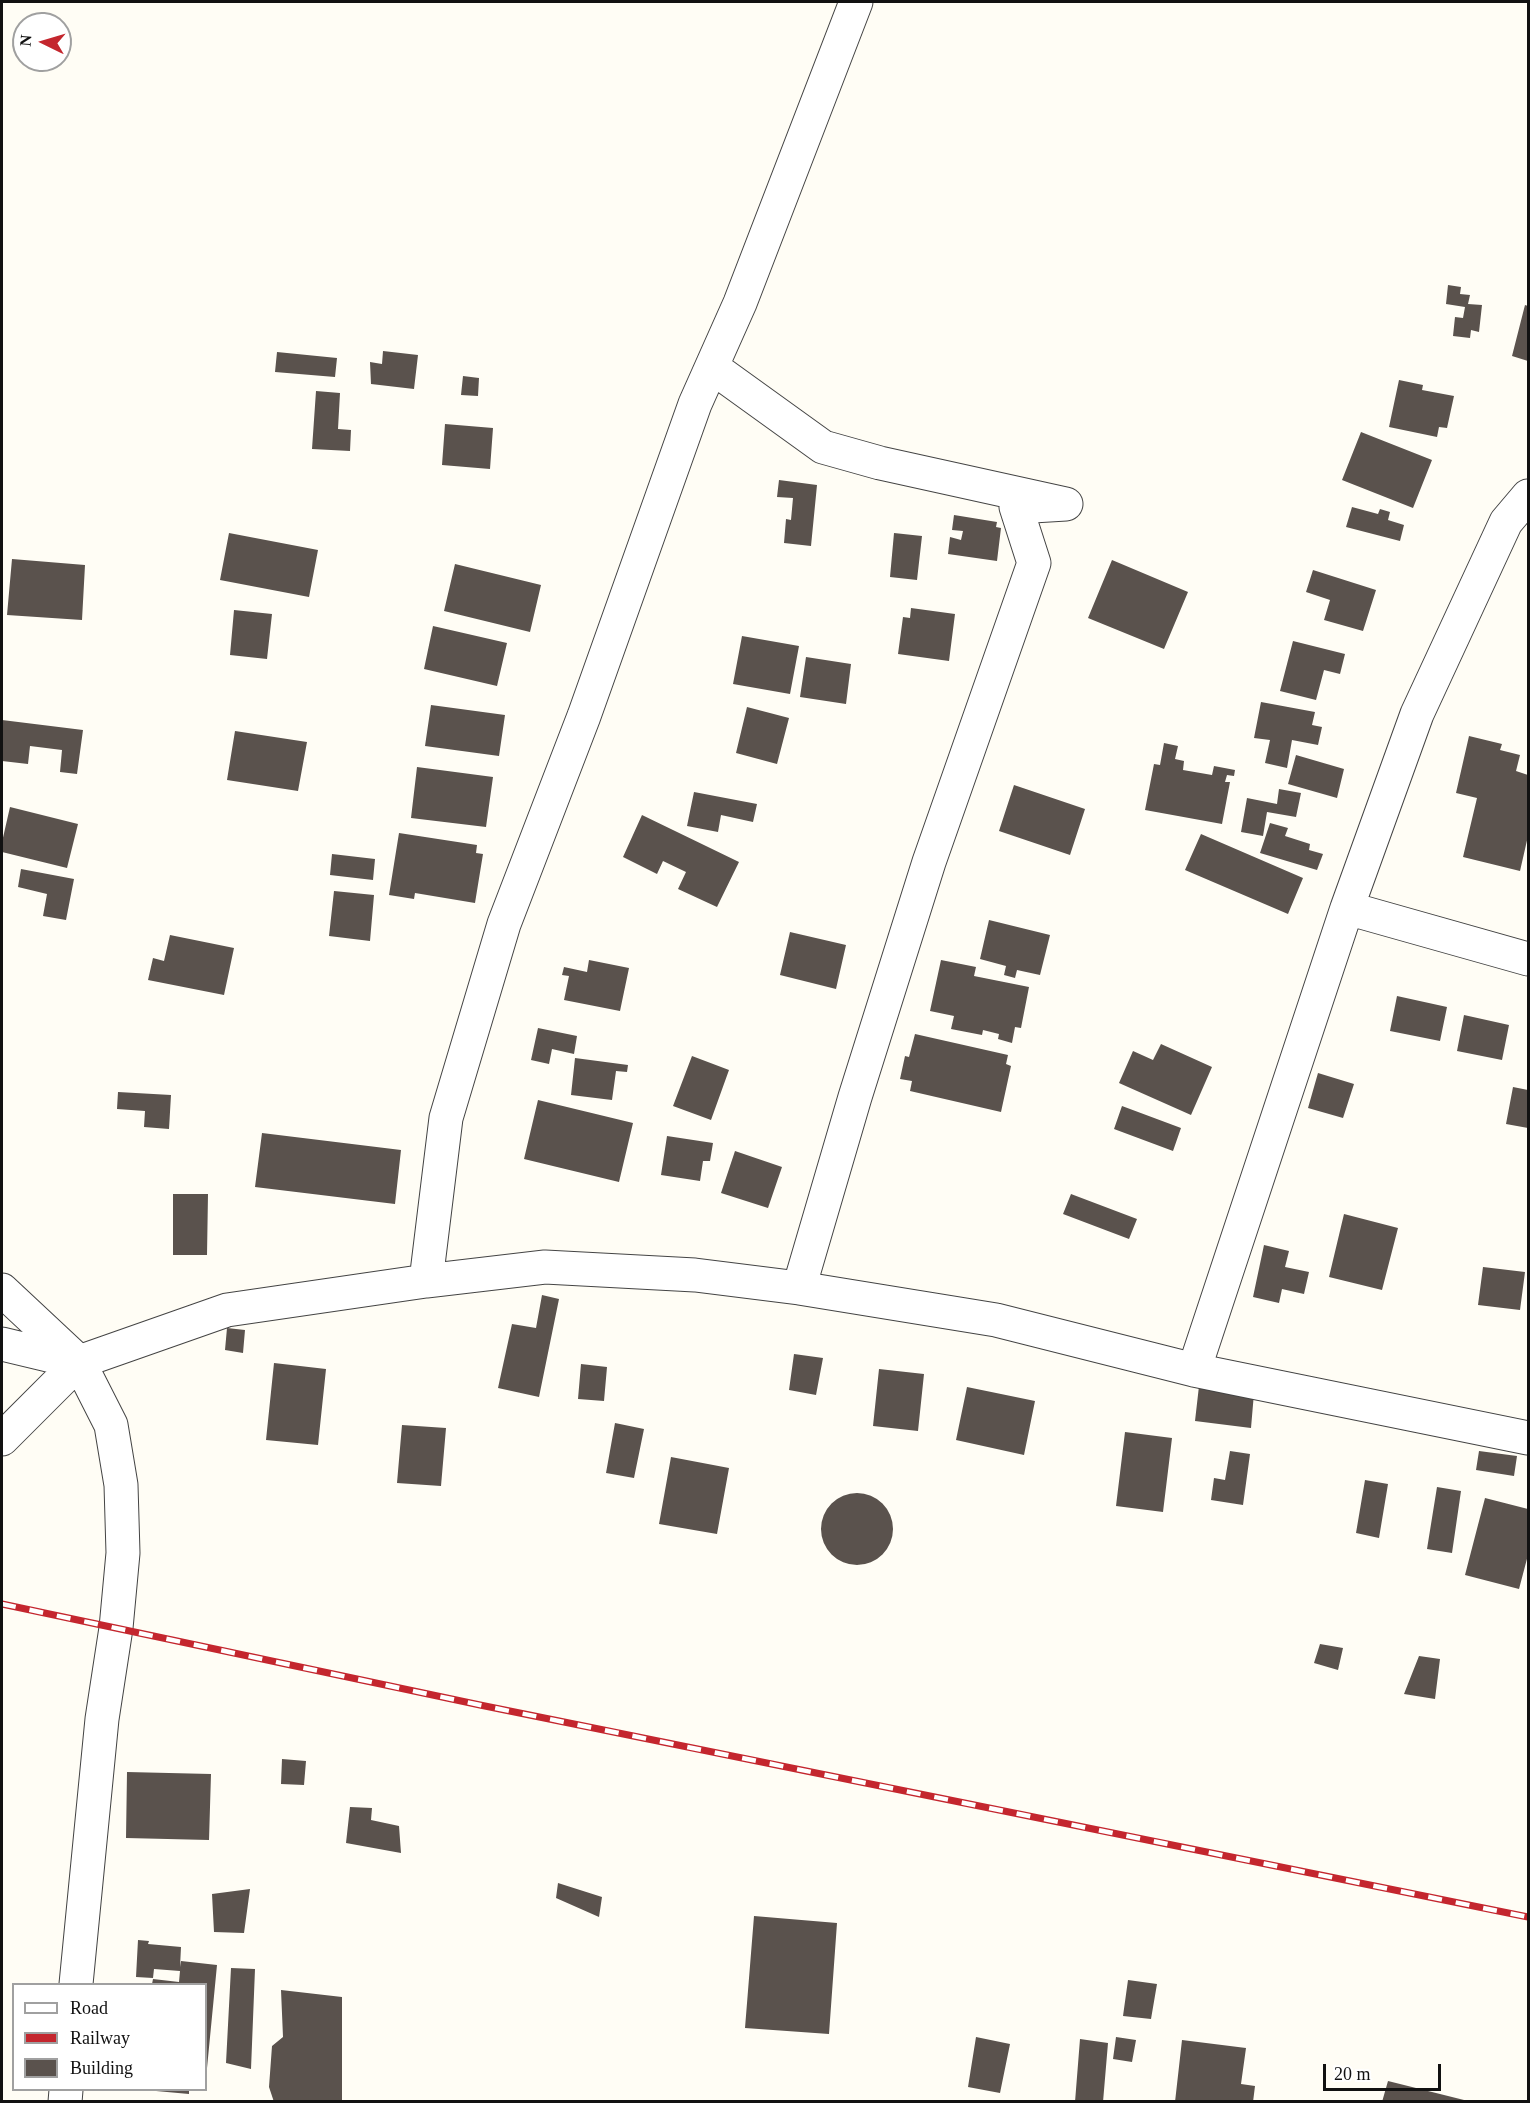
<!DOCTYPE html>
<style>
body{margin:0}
#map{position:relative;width:1530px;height:2103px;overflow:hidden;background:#fffdf5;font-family:"Times New Roman",serif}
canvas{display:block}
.frame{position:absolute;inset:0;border:3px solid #111;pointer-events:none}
.legend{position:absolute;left:12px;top:1983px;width:195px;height:108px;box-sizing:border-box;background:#fff;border:2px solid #a0a0a0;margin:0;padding:8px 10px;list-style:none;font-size:18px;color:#111}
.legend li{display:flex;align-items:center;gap:12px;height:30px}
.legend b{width:30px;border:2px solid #a0a0a0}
.north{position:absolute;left:12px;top:12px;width:60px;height:60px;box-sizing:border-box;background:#fff;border:2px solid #a0a0a0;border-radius:50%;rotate:275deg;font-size:16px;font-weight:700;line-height:24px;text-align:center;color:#111}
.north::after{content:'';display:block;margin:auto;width:21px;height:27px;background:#c4262e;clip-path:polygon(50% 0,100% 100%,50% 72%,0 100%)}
.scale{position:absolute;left:1323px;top:2064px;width:118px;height:27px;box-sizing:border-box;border:3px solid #111;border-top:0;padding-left:8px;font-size:18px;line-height:21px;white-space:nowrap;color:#111;-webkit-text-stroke:4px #fff;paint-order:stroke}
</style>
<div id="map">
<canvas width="1530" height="2103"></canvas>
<div class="frame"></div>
<ul class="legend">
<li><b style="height:8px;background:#fff"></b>Road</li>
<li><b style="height:8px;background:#c4262e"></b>Railway</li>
<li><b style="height:16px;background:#5a524d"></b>Building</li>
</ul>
<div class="north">N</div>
<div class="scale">20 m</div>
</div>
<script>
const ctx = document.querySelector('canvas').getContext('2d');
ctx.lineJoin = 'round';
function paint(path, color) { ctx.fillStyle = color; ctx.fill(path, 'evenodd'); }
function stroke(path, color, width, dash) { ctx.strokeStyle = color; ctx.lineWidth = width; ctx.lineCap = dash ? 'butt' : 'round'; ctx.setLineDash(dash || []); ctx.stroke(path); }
paint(new Path2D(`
 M 1448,285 L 1461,287 L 1460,294 L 1470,295 L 1468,304 L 1482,305 L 1479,332 L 1471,330 L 1470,338 L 1453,336 L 1455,317 L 1463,318 L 1465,307 L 1446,304 Z
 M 1525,305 L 1528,306 L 1528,361 L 1512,356 Z
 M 383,351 L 418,355 L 414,389 L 371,384 L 370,362 L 382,364 Z
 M 277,352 L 337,358 L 335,377 L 275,372 Z
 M 463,376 L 479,378 L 478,396 L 461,395 Z
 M 1399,380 L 1423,385 L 1422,390 L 1454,396 L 1447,428 L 1439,427 L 1437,437 L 1389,427 Z
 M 316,391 L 340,393 L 338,429 L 351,430 L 350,451 L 312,449 Z
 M 445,424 L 493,428 L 490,469 L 442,465 Z
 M 1361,432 L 1432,460 L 1413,508 L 1342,480 Z
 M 779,480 L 817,485 L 811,546 L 784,543 L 786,519 L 791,520 L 793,498 L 777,497 Z
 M 1352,507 L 1378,514 L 1380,509 L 1390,512 L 1388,520 L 1404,525 L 1400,541 L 1346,527 Z
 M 954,515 L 997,522 L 996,527 L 1001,528 L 997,561 L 948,554 L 950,537 L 961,540 L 963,531 L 952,530 Z
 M 229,533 L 318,550 L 309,597 L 220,580 Z
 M 894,533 L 922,536 L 917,580 L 890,577 Z
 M 12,559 L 85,565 L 82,620 L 7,615 Z
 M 1112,560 L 1188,592 L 1164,649 L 1088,618 Z
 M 455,564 L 541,585 L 530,632 L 444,611 Z
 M 1313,570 L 1376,590 L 1363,631 L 1324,620 L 1330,600 L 1306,592 Z
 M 911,608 L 955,614 L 949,661 L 898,654 L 903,617 L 910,618 Z
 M 234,610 L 272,614 L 267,659 L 230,655 Z
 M 433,626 L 507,643 L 497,686 L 424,669 Z
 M 742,636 L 799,646 L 790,694 L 733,684 Z
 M 1293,641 L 1345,654 L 1340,674 L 1324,670 L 1316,700 L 1280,691 Z
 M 806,657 L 851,664 L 846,704 L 800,697 Z
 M 1261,702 L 1315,712 L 1312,725 L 1322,727 L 1318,745 L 1292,740 L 1287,768 L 1265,763 L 1270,740 L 1254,738 Z
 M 431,705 L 505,715 L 499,756 L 425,746 Z
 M 747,707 L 789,718 L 777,764 L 736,753 Z
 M 2,720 L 83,730 L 77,774 L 60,772 L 62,750 L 30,746 L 28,764 L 2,761 Z
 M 235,731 L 307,742 L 298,791 L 227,780 Z
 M 1469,736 L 1502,744 L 1500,750 L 1520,755 L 1516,771 L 1528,775 L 1528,836 L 1520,871 L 1463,857 L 1477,798 L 1456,793 Z
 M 1164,743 L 1178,746 L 1175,759 L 1184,761 L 1183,770 L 1212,775 L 1214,766 L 1235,770 L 1234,776 L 1227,775 L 1225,782 L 1230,782 L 1222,824 L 1145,810 L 1154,764 L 1160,765 Z
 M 1296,755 L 1344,769 L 1337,798 L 1288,784 Z
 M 417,767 L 493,777 L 486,827 L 411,818 Z
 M 1014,785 L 1085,809 L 1070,855 L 999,831 Z
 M 1279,789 L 1301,793 L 1296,817 L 1267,812 L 1263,836 L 1241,832 L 1247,798 L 1277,804 Z
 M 694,792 L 757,804 L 753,822 L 721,815 L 718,832 L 687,826 Z
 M 10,807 L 78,824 L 67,868 L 2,852 L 2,842 Z
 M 642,815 L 739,862 L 717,907 L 678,889 L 686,872 L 663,861 L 657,874 L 623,857 Z
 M 1270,823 L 1288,828 L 1285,836 L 1310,844 L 1309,850 L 1323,854 L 1317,870 L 1260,853 Z
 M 399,833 L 477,845 L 476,853 L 483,854 L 475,903 L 415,893 L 414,899 L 389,895 Z
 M 1201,834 L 1303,878 L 1288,914 L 1185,870 Z
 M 332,854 L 375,859 L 373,880 L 330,875 Z
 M 21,869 L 74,879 L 66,920 L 43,916 L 47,894 L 18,887 Z
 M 334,891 L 374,895 L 370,941 L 329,936 Z
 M 989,920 L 1050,935 L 1040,975 L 1017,970 L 1015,978 L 1004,975 L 1006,966 L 980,959 Z
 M 790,932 L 846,945 L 836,989 L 780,975 Z
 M 170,935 L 234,948 L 224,995 L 148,980 L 153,958 L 164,961 Z
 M 589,960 L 629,968 L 620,1011 L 564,1000 L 569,976 L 562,975 L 564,967 L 587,972 Z
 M 941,960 L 976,967 L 974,976 L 1029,987 L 1021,1028 L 1015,1027 L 1012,1043 L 998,1039 L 999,1034 L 983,1030 L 982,1035 L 951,1029 L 954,1016 L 930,1011 Z
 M 1397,996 L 1447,1007 L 1440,1041 L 1390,1031 Z
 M 1464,1015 L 1509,1025 L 1502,1060 L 1457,1051 Z
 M 538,1028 L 577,1036 L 574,1054 L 552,1049 L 549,1064 L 531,1060 Z
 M 915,1034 L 1008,1055 L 1006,1064 L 1011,1066 L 1001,1112 L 910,1091 L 912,1081 L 900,1079 L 905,1056 L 909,1057 Z
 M 1161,1044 L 1212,1067 L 1191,1115 L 1119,1083 L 1133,1051 L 1153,1060 Z
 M 692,1056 L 729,1070 L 711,1120 L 673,1106 Z
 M 575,1058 L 628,1065 L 627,1072 L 616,1071 L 612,1100 L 571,1095 Z
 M 1318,1073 L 1354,1084 L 1343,1118 L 1308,1108 Z
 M 1513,1087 L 1528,1090 L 1528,1128 L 1506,1124 Z
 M 118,1092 L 171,1095 L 169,1129 L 144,1127 L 145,1111 L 117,1109 Z
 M 538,1100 L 633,1123 L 619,1182 L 524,1159 Z
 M 1122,1106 L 1181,1128 L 1173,1151 L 1114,1129 Z
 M 262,1133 L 401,1150 L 395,1204 L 255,1187 Z
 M 667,1136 L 713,1143 L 710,1161 L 703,1161 L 700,1181 L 661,1175 Z
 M 735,1151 L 782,1167 L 768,1208 L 721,1193 Z
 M 173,1194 L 208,1194 L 207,1255 L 173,1255 Z
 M 1071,1194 L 1137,1219 L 1129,1239 L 1063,1214 Z
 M 1344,1214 L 1398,1228 L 1382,1290 L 1329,1277 Z
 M 1264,1245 L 1289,1251 L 1285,1267 L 1309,1272 L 1304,1294 L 1282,1289 L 1279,1303 L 1253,1297 Z
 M 1483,1267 L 1525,1272 L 1520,1310 L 1478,1305 Z
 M 542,1295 L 559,1299 L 539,1397 L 498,1388 L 512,1324 L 536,1328 Z
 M 227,1328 L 245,1330 L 243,1353 L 225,1350 Z
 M 794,1354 L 823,1358 L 816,1395 L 789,1390 Z
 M 274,1363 L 326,1369 L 318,1445 L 266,1440 Z
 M 581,1364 L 607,1367 L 604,1401 L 578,1399 Z
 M 879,1369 L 924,1374 L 918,1431 L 873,1426 Z
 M 1199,1386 L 1254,1393 L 1251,1428 L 1195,1421 Z
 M 967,1387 L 1035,1401 L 1024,1455 L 956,1440 Z
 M 615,1423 L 644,1429 L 634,1478 L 606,1473 Z
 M 402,1425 L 446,1428 L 441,1486 L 397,1483 Z
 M 1125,1432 L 1172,1438 L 1163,1512 L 1116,1506 Z
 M 1230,1451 L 1250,1454 L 1243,1505 L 1211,1500 L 1214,1478 L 1225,1480 Z
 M 1479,1451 L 1517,1456 L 1514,1476 L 1476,1470 Z
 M 671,1457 L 729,1468 L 717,1534 L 659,1524 Z
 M 1365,1480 L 1388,1484 L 1379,1538 L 1356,1533 Z
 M 1437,1487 L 1461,1491 L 1452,1553 L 1427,1549 Z
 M821 1529a36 36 0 1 1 72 0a36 36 0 1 1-72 0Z
 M 1485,1498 L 1528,1509 L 1528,1555 L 1519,1589 L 1465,1575 Z
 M 1320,1644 L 1343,1648 L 1338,1670 L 1314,1663 Z
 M 1419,1656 L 1440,1659 L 1435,1699 L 1404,1694 Z
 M 282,1759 L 306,1761 L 304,1785 L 281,1784 Z
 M 127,1772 L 211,1774 L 209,1840 L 126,1838 Z
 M 350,1807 L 372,1808 L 371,1820 L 399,1826 L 401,1853 L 346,1843 Z
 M 558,1883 L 602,1897 L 599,1917 L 556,1898 Z
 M 250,1889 L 244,1933 L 214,1932 L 212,1894 Z
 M 754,1916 L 837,1923 L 829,2034 L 745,2028 Z
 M 138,1940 L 149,1941 L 148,1944 L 181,1947 L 180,1967 L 181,1961 L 217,1965 L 207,2068 L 206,2067 L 206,1984 L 152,1984 L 153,1979 L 179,1982 L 180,1971 L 154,1969 L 153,1978 L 136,1977 Z
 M 231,1968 L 255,1969 L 251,2069 L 226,2063 Z
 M 1128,1980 L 1157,1984 L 1151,2019 L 1123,2016 Z
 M 281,1990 L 342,1997 L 342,2102 L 274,2102 L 269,2087 L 272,2046 L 283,2037 Z
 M 976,2037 L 1010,2044 L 1000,2093 L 968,2087 Z
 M 1116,2037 L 1136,2040 L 1132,2062 L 1113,2059 Z
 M 1080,2039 L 1108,2043 L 1103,2102 L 1075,2102 Z
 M 1182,2040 L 1246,2048 L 1241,2084 L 1255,2086 L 1253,2102 L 1175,2102 Z
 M 1388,2081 L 1468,2101 L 1468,2102 L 1382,2102 Z
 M 156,2090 L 189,2090 L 189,2094 L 156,2091 Z`), '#5a524d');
const minor = new Path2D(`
 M 712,367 L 823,447 L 880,463 L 1066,504 L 1016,507 L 1034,563 L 929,862 L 855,1097 L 799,1288
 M 1347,908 L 1528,959
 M 426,1281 L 446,1118 L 504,924 L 584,716 L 695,404 L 740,303 L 856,2
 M 2,1290 L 79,1362 L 111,1425 L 121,1485 L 123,1553 L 116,1628 L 102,1719 L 76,1984
 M 2,1344 L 77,1362
 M 1194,1370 L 1347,908 L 1417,714 L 1506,522 L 1528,496
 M 2,1439 L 79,1362 L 227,1310 L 426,1281 L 545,1267 L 695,1275 L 799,1288 L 996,1320 L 1194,1370 L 1528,1438
 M 65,2102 L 66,2090`);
stroke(minor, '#444', 35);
stroke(minor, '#fff', 33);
const rail = new Path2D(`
 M 2,1604 L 480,1705 L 1528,1917`);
stroke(rail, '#c4262e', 7);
stroke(rail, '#fff', 4.5, [14]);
</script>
